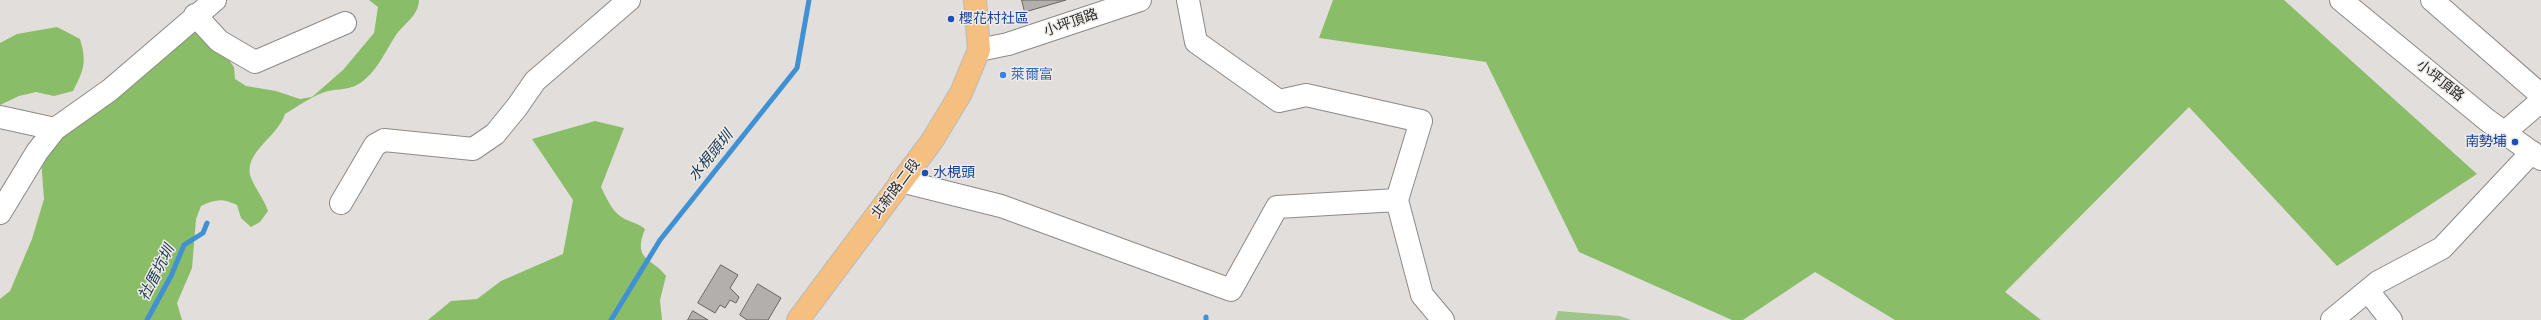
<!DOCTYPE html>
<meta charset="utf-8">
<style>
body{margin:0}
canvas{display:block;background:#e2dedb}
</style>
<canvas width="2541" height="320"></canvas>
<script>
const ctx = document.querySelector('canvas').getContext('2d');
ctx.lineJoin = 'round';
function paint(path, color) { ctx.fillStyle = color; ctx.fill(path, 'evenodd'); }
function stroke(path, color, width, dash) { ctx.strokeStyle = color; ctx.lineWidth = width; ctx.lineCap = dash ? 'butt' : 'round'; ctx.setLineDash(dash || []); ctx.stroke(path); }
function write(font, color, halo, rows, align = 'center') {
  ctx.font = font + ' Arial,"Noto Sans TC",sans-serif'; ctx.lineWidth = 3; ctx.setLineDash([]); ctx.textBaseline = 'middle'; ctx.strokeStyle = halo; ctx.fillStyle = color; for (const [text, x, y, turn = 0] of rows) {
    ctx.save(); ctx.translate(x, y); ctx.rotate((+turn || 0) * Math.PI / 180); ctx.textAlign = isNaN(turn) ? turn : align; if (halo) ctx.strokeText(text, 0, 0); ctx.fillText(text, 0, 0); ctx.restore();
  }
}
paint(new Path2D(`
 M 1558,311 L 1620,316 L 1631,320 L 1555,320 Z`), '#a0c58b');
paint(new Path2D(`
 M 369,0 L 419,0 C 418,17 405,22 396,35 C 384,53 377,73 357,85 C 346,91 334,88 322,93 C 309,98 297,107 285,114 C 278,137 242,153 251,178 C 256,190 264,199 268,211 L 260,222 L 251,227 L 241,218 L 237,205 C 223,198 215,199 201,206 L 196,219 L 192,268 L 177,303 L 182,320 L 0,320 L 0,299 L 10,291 L 32,239 L 44,199 L 41,160 L 47,149 L 179,36 L 195,33 L 210,35 L 234,67 L 235,79 L 246,86 L 276,91 L 300,99 L 312,97 L 343,70 L 374,33 L 378,7 Z
 M 1333,0 L 2284,0 L 2477,174 L 2337,266 L 2189,107 L 2005,292 L 2041,320 L 1895,320 L 1815,272 L 1743,320 L 1732,320 L 1579,252 L 1486,62 L 1319,38 Z
 M 57,27 L 80,39 C 87,62 84,70 73,91 L 54,96 L 36,92 L 19,96 L 0,105 L 0,43 L 17,34 Z
 M 595,121 L 624,128 L 601,187 C 606,197 612,212 623,218 C 630,222 638,223 645,229 C 632,261 652,257 666,276 L 660,300 L 662,320 L 428,320 L 451,301 L 477,299 L 501,281 L 563,254 L 573,200 L 532,139 Z`), '#89bd67');
stroke(new Path2D(`
 M 147,320 L 171,276 L 184,245 L 203,233 L 207,223
 M 611,320 L 660,240 L 797,68 L 809,0
 M 1206,320 L 1206,317`), '#4091d4', 5);
const building = new Path2D(`
 M 1022,0 L 1066,0 L 1025,12 Z
 M 721,265 L 738,275 L 730,288 L 739,297 L 736,303 L 730,300 L 725,308 L 720,305 L 715,313 L 698,303 Z
 M 758,284 L 781,298 L 768,320 L 747,320 L 740,315 Z
 M 693,311 L 708,320 L 688,320 Z`);
paint(building, '#b2afac');
stroke(building, '#676462', 1);
const minor = new Path2D(`
 M 1188,0 L 1196,42 L 1279,101 L 1306,95 L 1421,121 L 1397,200 L 1422,295 L 1443,320
 M 2341,0 L 2487,120 L 2541,159
 M 2432,0 L 2541,95
 M 195,15 L 219,41 L 255,62 L 345,23
 M 979,50 L 1008,44 L 1140,0
 M 0,117 L 55,129
 M 2505,132 L 2541,101
 M 901,181 L 1001,206 L 1231,290 L 1277,207 L 1397,200
 M 341,203 L 375,145 L 384,140 L 473,149 L 495,134 L 517,107 L 535,81 L 629,0
 M 0,213 L 37,152 L 55,129 L 110,90 L 215,0
 M 2368,291 L 2391,320
 M 2332,320 L 2378,282 L 2442,248 L 2532,152`);
const major = new Path2D(`
 M 798,320 L 932,141 L 961,93 L 979,50 L 975,0`);
stroke(minor, '#8d8a87', 24);
stroke(major, '#bbb', 24);
stroke(minor, '#fff', 22);
stroke(major, '#f4bf7f', 22);
for (const [x, y, r, color] of [
 [951,19,4,"#1a4fb4"],
 [1003,75,4,"#3f7fe0"],
 [2515,142,4,"#1a4fb4"],
 [925,173,4,"#1a4fb4"]
]) { const dot = new Path2D(); dot.arc(x, y, r, 0, 2 * Math.PI); ctx.fillStyle = color; ctx.fill(dot); stroke(dot, '#efebe8', 1.5); }
write('14px', '#164399', '#efebe8', [
 ["櫻花村社區",959,19],
 ["南勢埔",2507,142,"right"],
 ["水梘頭",933,173]
], 'left');
write('14px', '#2c2b2a', '#efebe8', [
 ["小坪頂路",1071,23,-19],
 ["小坪頂路",2440,81,39],
 ["北新路二段",896,189,-53]
]);
write('14px', '#366cbe', '#efebe8', [
 ["萊爾富",1011,75]
], 'left');
write('italic 15px', '#173854', '#efebe8', [
 ["水梘頭圳",711,156,-51],
 ["社厝坑圳",157,273,-63]
]);
</script>
